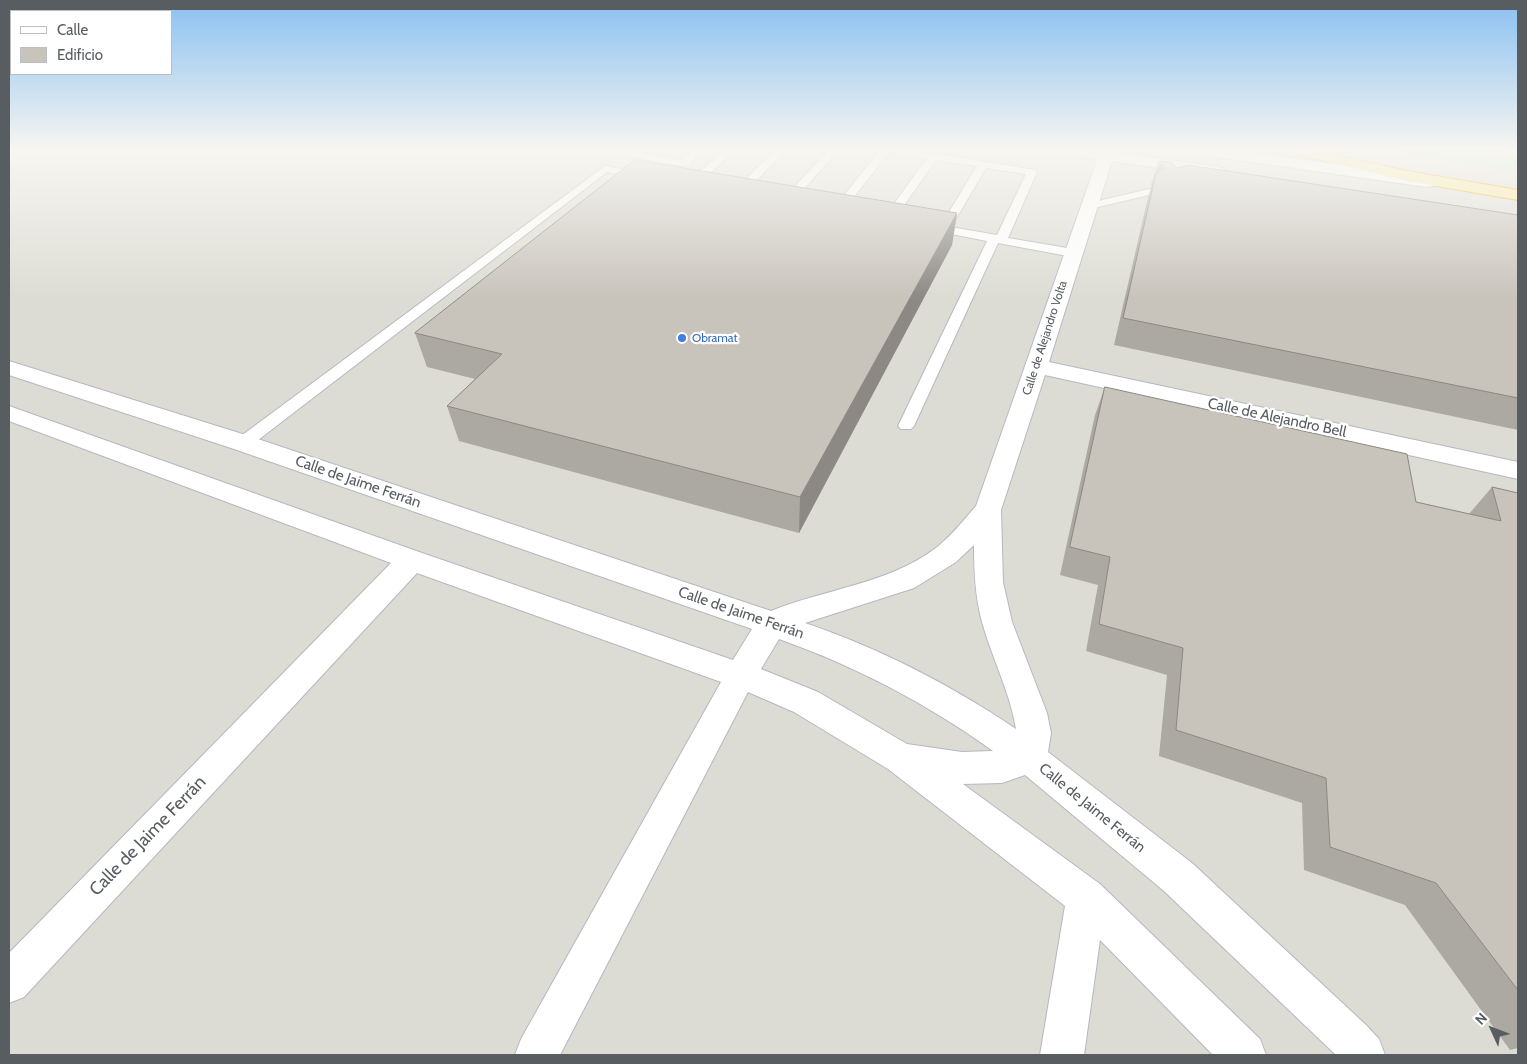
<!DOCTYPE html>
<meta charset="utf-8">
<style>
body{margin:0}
#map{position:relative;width:1527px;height:1064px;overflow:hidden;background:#edeadf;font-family:Cabin,sans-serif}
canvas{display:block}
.frame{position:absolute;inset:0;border:10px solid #585d62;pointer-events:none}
.legend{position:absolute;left:10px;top:10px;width:162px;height:65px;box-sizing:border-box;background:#fff;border:1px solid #bcbec0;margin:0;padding:6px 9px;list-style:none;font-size:15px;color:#585d62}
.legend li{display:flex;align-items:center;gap:10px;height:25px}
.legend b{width:25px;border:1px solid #bcbec0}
.north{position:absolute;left:1467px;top:1004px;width:50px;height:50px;-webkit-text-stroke:4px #fff;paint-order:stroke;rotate:313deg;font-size:14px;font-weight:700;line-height:20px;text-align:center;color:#585d62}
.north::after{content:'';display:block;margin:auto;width:18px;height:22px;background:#585d62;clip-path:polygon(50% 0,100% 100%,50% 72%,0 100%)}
</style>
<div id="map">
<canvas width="1527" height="1064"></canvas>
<div class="frame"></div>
<ul class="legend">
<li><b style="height:6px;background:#fff"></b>Calle</li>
<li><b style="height:14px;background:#c8c4bc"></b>Edificio</li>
</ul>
<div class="north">N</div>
</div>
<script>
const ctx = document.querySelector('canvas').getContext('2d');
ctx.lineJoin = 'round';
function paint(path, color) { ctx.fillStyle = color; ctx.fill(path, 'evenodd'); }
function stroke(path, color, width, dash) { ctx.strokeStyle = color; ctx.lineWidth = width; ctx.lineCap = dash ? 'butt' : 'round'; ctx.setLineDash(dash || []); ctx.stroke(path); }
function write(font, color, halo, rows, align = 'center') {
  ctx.font = font + ' Cabin,sans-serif'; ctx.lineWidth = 4.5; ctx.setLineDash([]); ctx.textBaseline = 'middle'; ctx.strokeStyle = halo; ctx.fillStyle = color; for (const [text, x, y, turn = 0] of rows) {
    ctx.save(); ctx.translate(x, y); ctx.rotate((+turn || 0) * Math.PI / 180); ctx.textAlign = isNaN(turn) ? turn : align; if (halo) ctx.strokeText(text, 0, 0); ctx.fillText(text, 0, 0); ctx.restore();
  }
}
paint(new Path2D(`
 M 9,150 L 1518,150 L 1518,1055 L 9,1055 Z`), '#dddcd4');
paint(new Path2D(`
 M 1391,150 L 1496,150 L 1518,155 L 1518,172 Z`), '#b8e8b9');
const service = new Path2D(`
 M 628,150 L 639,150 L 637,152 L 682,160 L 693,150 L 704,150 L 688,165 L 684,166 L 625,156 L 624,154 Z
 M 724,150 L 735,150 L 696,186 L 688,186 L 687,184 L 688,182 Z
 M 775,150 L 786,150 L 743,194 L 735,194 L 734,192 L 735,190 Z
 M 829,150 L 839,150 L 791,203 L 783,203 L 782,201 L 783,199 Z
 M 880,150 L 913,150 L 1036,170 L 1037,172 L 1008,238 L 1073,249 L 1079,253 L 1073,257 L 998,243 L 914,426 L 911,429 L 901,429 L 898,426 L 987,241 L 931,230 L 925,227 L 931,224 L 941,225 L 977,166 L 936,160 L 893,221 L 889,222 L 883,219 L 927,158 L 890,151 L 842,212 L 834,212 L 832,210 L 834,208 ZM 986,168 L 1026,174 L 997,235 L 951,227 Z
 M 605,166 L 645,173 L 650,176 L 645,179 L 607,172 L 249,447 L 237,447 L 235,443 L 237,439 Z
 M 1149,189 L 1153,190 L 1154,192 L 1153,194 L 1090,209 L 1084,206 L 1086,204 Z`);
const minor = new Path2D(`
 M 1060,150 L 1114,150 L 1113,152 L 1218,167 L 1224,169 L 1226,172 L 1224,175 L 1218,177 L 1112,161 L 1049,362 L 1518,462 L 1518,479 L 1045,375 L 1001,510 L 1003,582 L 1012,622 L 1047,713 L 1051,733 L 1048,752 L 1192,863 L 1366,1025 L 1379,1039 L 1385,1055 L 1336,1055 L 1164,891 L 1025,775 L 1002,783 L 963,784 L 1100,884 L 1260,1039 L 1266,1055 L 1213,1055 L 1100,940 L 1084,1055 L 1040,1055 L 1065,906 L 888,769 L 794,712 L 748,692 L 560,1055 L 515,1055 L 521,1039 L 721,682 L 417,573 L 24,997 L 9,1003 L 9,953 L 391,563 L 9,421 L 9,406 L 422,553 L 733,660 L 752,629 L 234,449 L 9,375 L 9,361 L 252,437 L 771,611 C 825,589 888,584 936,548 C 951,536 963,521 976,506 L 1095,166 L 1096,159 L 1063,153 ZM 974,545 C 974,571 975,596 982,622 C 992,658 1010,692 1016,729 C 951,685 879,648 805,623 L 914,588 L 956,562 ZM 779,639 C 855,666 928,704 993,751 L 962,752 L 907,744 L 818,692 L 761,669 Z`);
const secondary = new Path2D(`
 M 1195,150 L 1236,150 L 1427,177 L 1433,178 L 1435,182 L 1433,186 L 1427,187 L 1203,155 L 1198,153 Z`);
const trunk = new Path2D(`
 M 1288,150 L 1314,150 L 1407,171 L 1518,190 L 1518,200 L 1407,181 L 1291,153 Z`);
stroke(service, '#b5b8be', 2);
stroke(minor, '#b5b8be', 2);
stroke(secondary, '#b8bcc3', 2);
stroke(trunk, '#eca500', 2);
paint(service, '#fff');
paint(minor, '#fff');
paint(secondary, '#fff');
paint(trunk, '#ffe993');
paint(new Path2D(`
 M 1159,161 L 1177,168 L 1518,215 L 1518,430 L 1114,345 L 1148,197 L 1151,188 L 1151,184 Z
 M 957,213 L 952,245 L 799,533 L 459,441 L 447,406 L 475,379 L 427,367 L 415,333 Z
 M 1105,387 L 1416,502 L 1469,514 L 1492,487 L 1518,493 L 1518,1048 L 1510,1050 L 1405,905 L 1304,870 L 1302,803 L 1159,756 L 1167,675 L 1086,651 L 1098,585 L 1060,575 L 1095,415 Z`), '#aca9a2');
paint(new Path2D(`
 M 957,213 L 952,245 L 799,533 L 800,497 Z`), '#8c8984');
const building = new Path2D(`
 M 635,160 L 957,213 L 800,497 L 447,406 L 502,354 L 415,333 Z
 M 1159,161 L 1171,162 L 1177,168 L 1188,165 L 1518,215 L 1518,398 L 1123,318 L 1156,173 L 1164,169 L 1163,165 L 1159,164 Z
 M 1105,387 L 1407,454 L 1416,502 L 1501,521 L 1492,487 L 1518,493 L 1518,990 L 1436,883 L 1330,847 L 1326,778 L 1176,730 L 1183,648 L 1099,624 L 1110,557 L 1070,547 Z`);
paint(building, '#c8c4bc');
stroke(building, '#8c8984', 1);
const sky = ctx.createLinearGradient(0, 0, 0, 299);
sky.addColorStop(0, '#8ac0f1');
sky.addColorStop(0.5, '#f7f6f1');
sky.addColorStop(1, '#f7f6f100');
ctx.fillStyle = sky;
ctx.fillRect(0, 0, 1527, 299);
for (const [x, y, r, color] of [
 [682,338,5,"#3f7fe0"]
]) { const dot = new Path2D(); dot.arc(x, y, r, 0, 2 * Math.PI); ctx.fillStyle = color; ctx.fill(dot); stroke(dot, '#fff', 2); }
write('12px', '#366cbe', '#fff', [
 ["Obramat",692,338]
], 'left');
write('12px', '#585d62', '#fff', [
 ["Calle de Alejandro Volta",1045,338,-72]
]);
write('15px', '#585d62', '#fff', [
 ["Calle de Alejandro Bell",1277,418,12],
 ["Calle de Jaime Ferrán",358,482,19],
 ["Calle de Jaime Ferrán",741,613,19],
 ["Calle de Jaime Ferrán",1092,808,39]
]);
write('18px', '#585d62', '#fff', [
 ["Calle de Jaime Ferrán",148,836,-46]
]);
</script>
